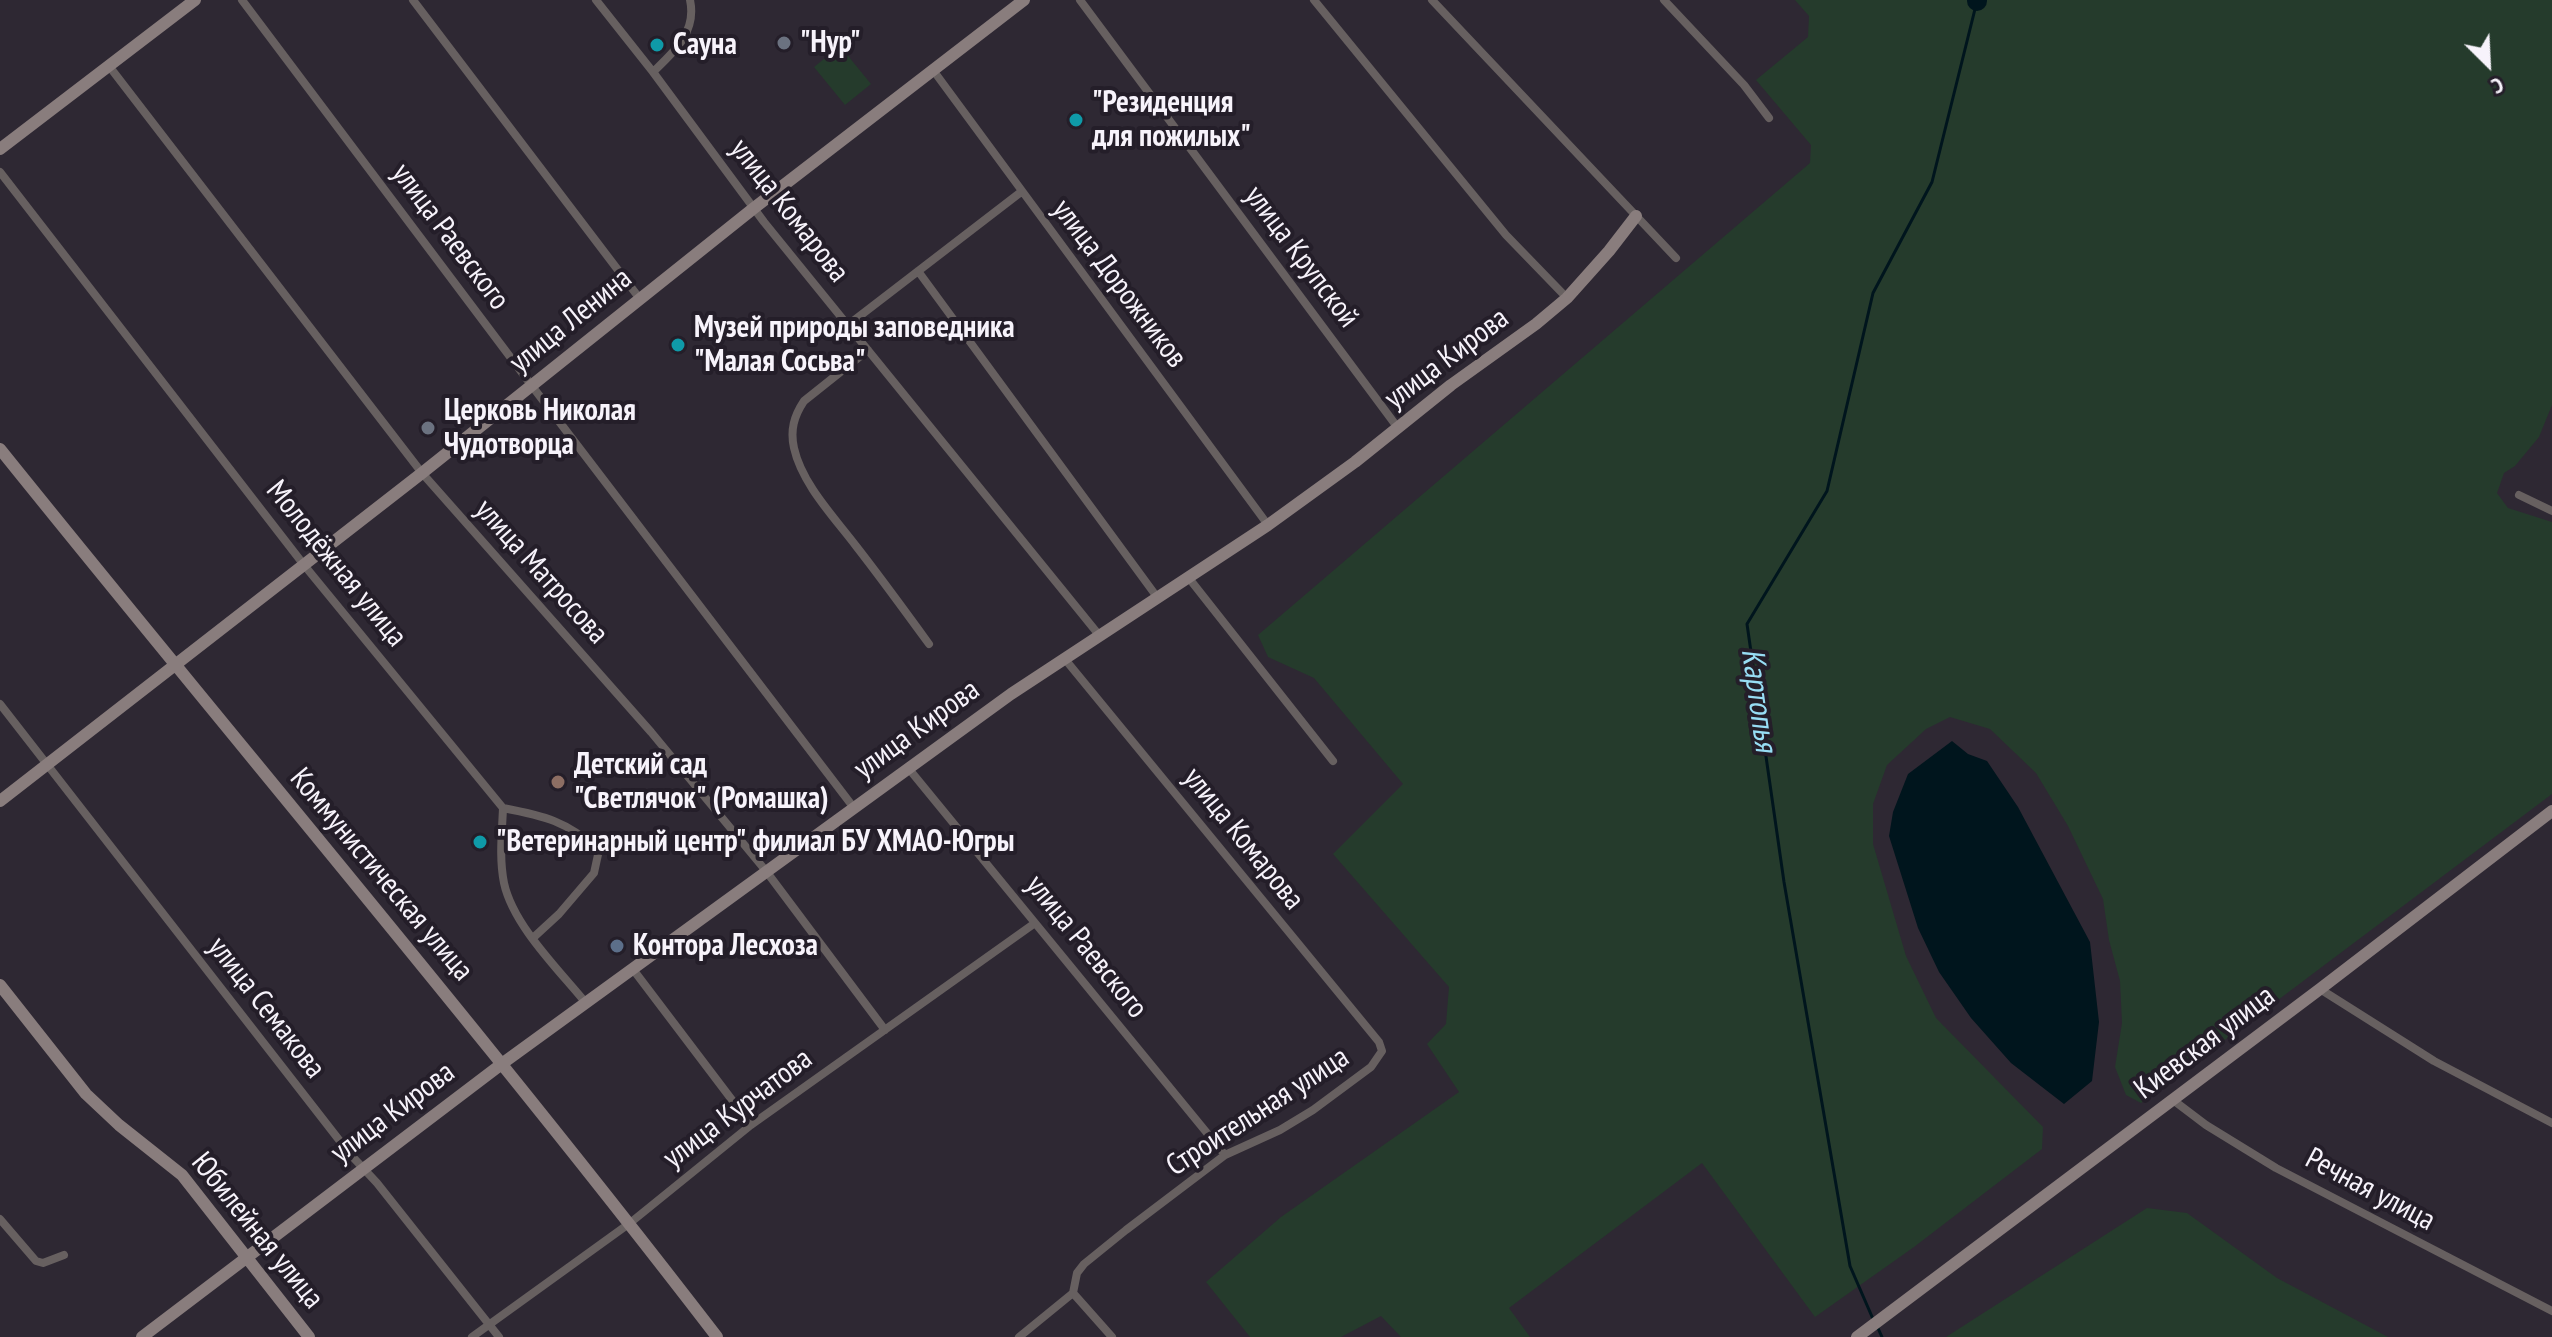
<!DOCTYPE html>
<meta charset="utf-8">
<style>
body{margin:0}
#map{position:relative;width:2552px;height:1337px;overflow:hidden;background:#2e2833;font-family:"PT Sans Narrow",sans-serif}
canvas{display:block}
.north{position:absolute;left:2448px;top:24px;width:80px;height:80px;-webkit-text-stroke:6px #241e29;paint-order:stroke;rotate:156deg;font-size:22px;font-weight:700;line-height:32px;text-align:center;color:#f7f3fb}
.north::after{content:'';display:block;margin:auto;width:28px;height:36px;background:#f7f3fb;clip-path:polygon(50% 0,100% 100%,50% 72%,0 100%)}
</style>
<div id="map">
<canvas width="2552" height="1337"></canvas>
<div class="north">С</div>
</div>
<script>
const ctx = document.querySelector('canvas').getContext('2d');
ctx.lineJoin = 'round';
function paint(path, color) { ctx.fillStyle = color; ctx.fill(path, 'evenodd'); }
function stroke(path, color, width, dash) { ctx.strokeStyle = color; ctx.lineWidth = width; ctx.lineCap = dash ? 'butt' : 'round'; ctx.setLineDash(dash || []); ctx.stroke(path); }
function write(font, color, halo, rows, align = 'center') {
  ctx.font = font + ' "PT Sans Narrow",sans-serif'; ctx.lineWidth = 8; ctx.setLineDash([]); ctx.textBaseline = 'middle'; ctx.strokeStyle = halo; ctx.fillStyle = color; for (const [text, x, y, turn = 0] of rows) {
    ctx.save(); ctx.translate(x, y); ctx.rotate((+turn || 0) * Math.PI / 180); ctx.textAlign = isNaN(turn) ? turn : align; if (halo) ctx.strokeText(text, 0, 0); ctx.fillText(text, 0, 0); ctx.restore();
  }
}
paint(new Path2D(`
 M 1795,0 L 2552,0 L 2552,405 L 2539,437 L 2515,466 L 2504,473 L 2497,493 L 2508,508 L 2552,522 L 2552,794 L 2141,1103 L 2126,1095 L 2115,1067 L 2122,1023 L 2120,981 L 2109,940 L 2103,899 L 2068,826 L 2036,773 L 1990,729 L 1950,717 L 1926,729 L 1887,765 L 1873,804 L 1873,844 L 1906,956 L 1936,1018 L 2043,1127 L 2042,1149 L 1914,1247 L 1815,1317 L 1702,1163 L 1509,1308 L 1530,1337 L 1401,1337 L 1381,1316 L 1341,1337 L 1250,1337 L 1206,1282 L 1281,1217 L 1459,1092 L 1427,1044 L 1446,1024 L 1449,987 L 1333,854 L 1403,784 L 1314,678 L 1268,657 L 1258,635 L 1810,163 L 1811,145 L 1756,80 L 1808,37 L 1809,16 Z
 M 840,46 L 871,84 L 845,105 L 814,67 Z
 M 2147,1208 L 2187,1213 L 2277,1278 L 2388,1337 L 1946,1337 Z`), '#253b2c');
paint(new Path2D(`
 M 1952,741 L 1968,754 L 1987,761 L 2018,807 L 2090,942 L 2099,1022 L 2092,1081 L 2064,1104 L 2011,1063 L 1971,1018 L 1939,972 L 1918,928 L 1889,836 L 1893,812 L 1908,774 Z`), '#00151d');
stroke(new Path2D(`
 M 1873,1319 L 1850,1266 L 1784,882 L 1747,624 L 1827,491 L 1873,293 L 1932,182 L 1977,1
 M 1877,1326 L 1882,1337`), '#00151d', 3);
stroke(new Path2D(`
 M 1977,1 L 1977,0`), '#00151d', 20);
stroke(new Path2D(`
 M 242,0 L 532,386 L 854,808
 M 413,0 L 640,299
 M 596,0 L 653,72 L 764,222 L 1099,635
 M 1080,0 L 1398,428
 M 1314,0 L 1506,235 L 1567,298
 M 1432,0 L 1676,258
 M 1664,0 L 1744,85 L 1769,118
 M 109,66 L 422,473 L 651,732 L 766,871 L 885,1030
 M 933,70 L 1268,525
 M 653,72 C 674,52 697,32 690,0
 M 0,172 L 304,565 L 503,808 C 502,833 499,858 504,883 C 513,925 558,969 585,1002
 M 918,271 L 1157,597
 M 848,325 L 1021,192
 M 868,350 L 804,401 C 794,416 790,430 794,448 C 802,484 834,517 856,546 C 881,578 905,611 929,644
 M 2519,495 L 2552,511
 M 1188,577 L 1333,761
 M 0,704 L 350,1154 L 377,1183 L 499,1337
 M 909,769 L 1225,1155
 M 503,808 C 545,816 566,821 599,850 L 594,873 L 559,914 L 534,937
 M 632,968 L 751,1125
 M 2320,989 L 2434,1061 L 2552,1123
 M 2173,1100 L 2206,1125 L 2276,1168 L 2552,1311
 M 0,1219 L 36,1261 L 43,1263 L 64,1255
 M 1073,1293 L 1112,1337
 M 472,1337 L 630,1223 L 751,1125 L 1035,923
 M 1019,1337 L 1073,1293 L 1077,1273 L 1084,1264 L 1126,1230 L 1225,1155 L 1280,1130 L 1313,1110 L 1371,1067 L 1382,1051 L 1379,1042 L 1064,658`), '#676060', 8);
stroke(new Path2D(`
 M 0,149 L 195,0
 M 0,449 C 238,745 485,1035 717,1337
 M 0,801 L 422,473 L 754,208 L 1024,0
 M 0,985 L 86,1094 L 119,1125 L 182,1175 L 309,1337
 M 142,1337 L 503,1063 L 1011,694 L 1268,525 L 1355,462 L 1451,385 L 1536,324 L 1567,298 L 1609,251 L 1636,216
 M 1857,1337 L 2320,989 L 2552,811`), '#897d7d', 12);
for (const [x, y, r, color] of [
 [784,43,8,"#6b7280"],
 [657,45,8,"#0f9aa8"],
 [1076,120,8,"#0f9aa8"],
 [678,345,8,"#0f9aa8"],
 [428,428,8,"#6b7280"],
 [558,782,8,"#8d6e63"],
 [480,842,8,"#0f9aa8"],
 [617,946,8,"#5c6f8a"]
]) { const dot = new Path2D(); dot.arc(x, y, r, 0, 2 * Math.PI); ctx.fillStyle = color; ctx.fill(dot); stroke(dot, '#241e29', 3); }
write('bold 30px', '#f7f3fb', '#241e29', [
 ["\"Нур\"",800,43],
 ["Сауна",673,45],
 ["\"Резиденция",1092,103],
 ["для пожилых\"",1092,137],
 ["Музей природы заповедника",694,328],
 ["\"Малая Сосьва\"",694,362],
 ["Церковь Николая",444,411],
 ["Чудотворца",444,445],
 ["Детский сад",574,765],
 ["\"Светлячок\" (Ромашка)",574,799],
 ["\"Ветеринарный центр\" филиал БУ ХМАО-Югры",496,842],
 ["Контора Лесхоза",633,946]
], 'left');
write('30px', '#f7f3fb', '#241e29', [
 ["улица Комарова",789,211,52],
 ["улица Раевского",450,237,53],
 ["улица Крупской",1301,257,53],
 ["улица Дорожников",1119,284,53],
 ["улица Ленина",571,321,-39],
 ["улица Кирова",1447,359,-37],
 ["Молодёжная улица",336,564,51],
 ["улица Матросова",541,572,48],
 ["улица Кирова",917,730,-36],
 ["улица Комарова",1243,839,51],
 ["Коммунистическая улица",381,875,50],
 ["улица Раевского",1086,947,51],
 ["улица Семакова",266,1008,52],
 ["Киевская улица",2205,1043,-37],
 ["улица Курчатова",738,1109,-37],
 ["Строительная улица",1258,1112,-33],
 ["улица Кирова",393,1113,-37],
 ["Речная улица",2370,1190,28],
 ["Юбилейная улица",257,1231,51]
]);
write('italic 32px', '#97ddf4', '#241e29', [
 ["Картопья",1758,700,82]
]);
</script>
